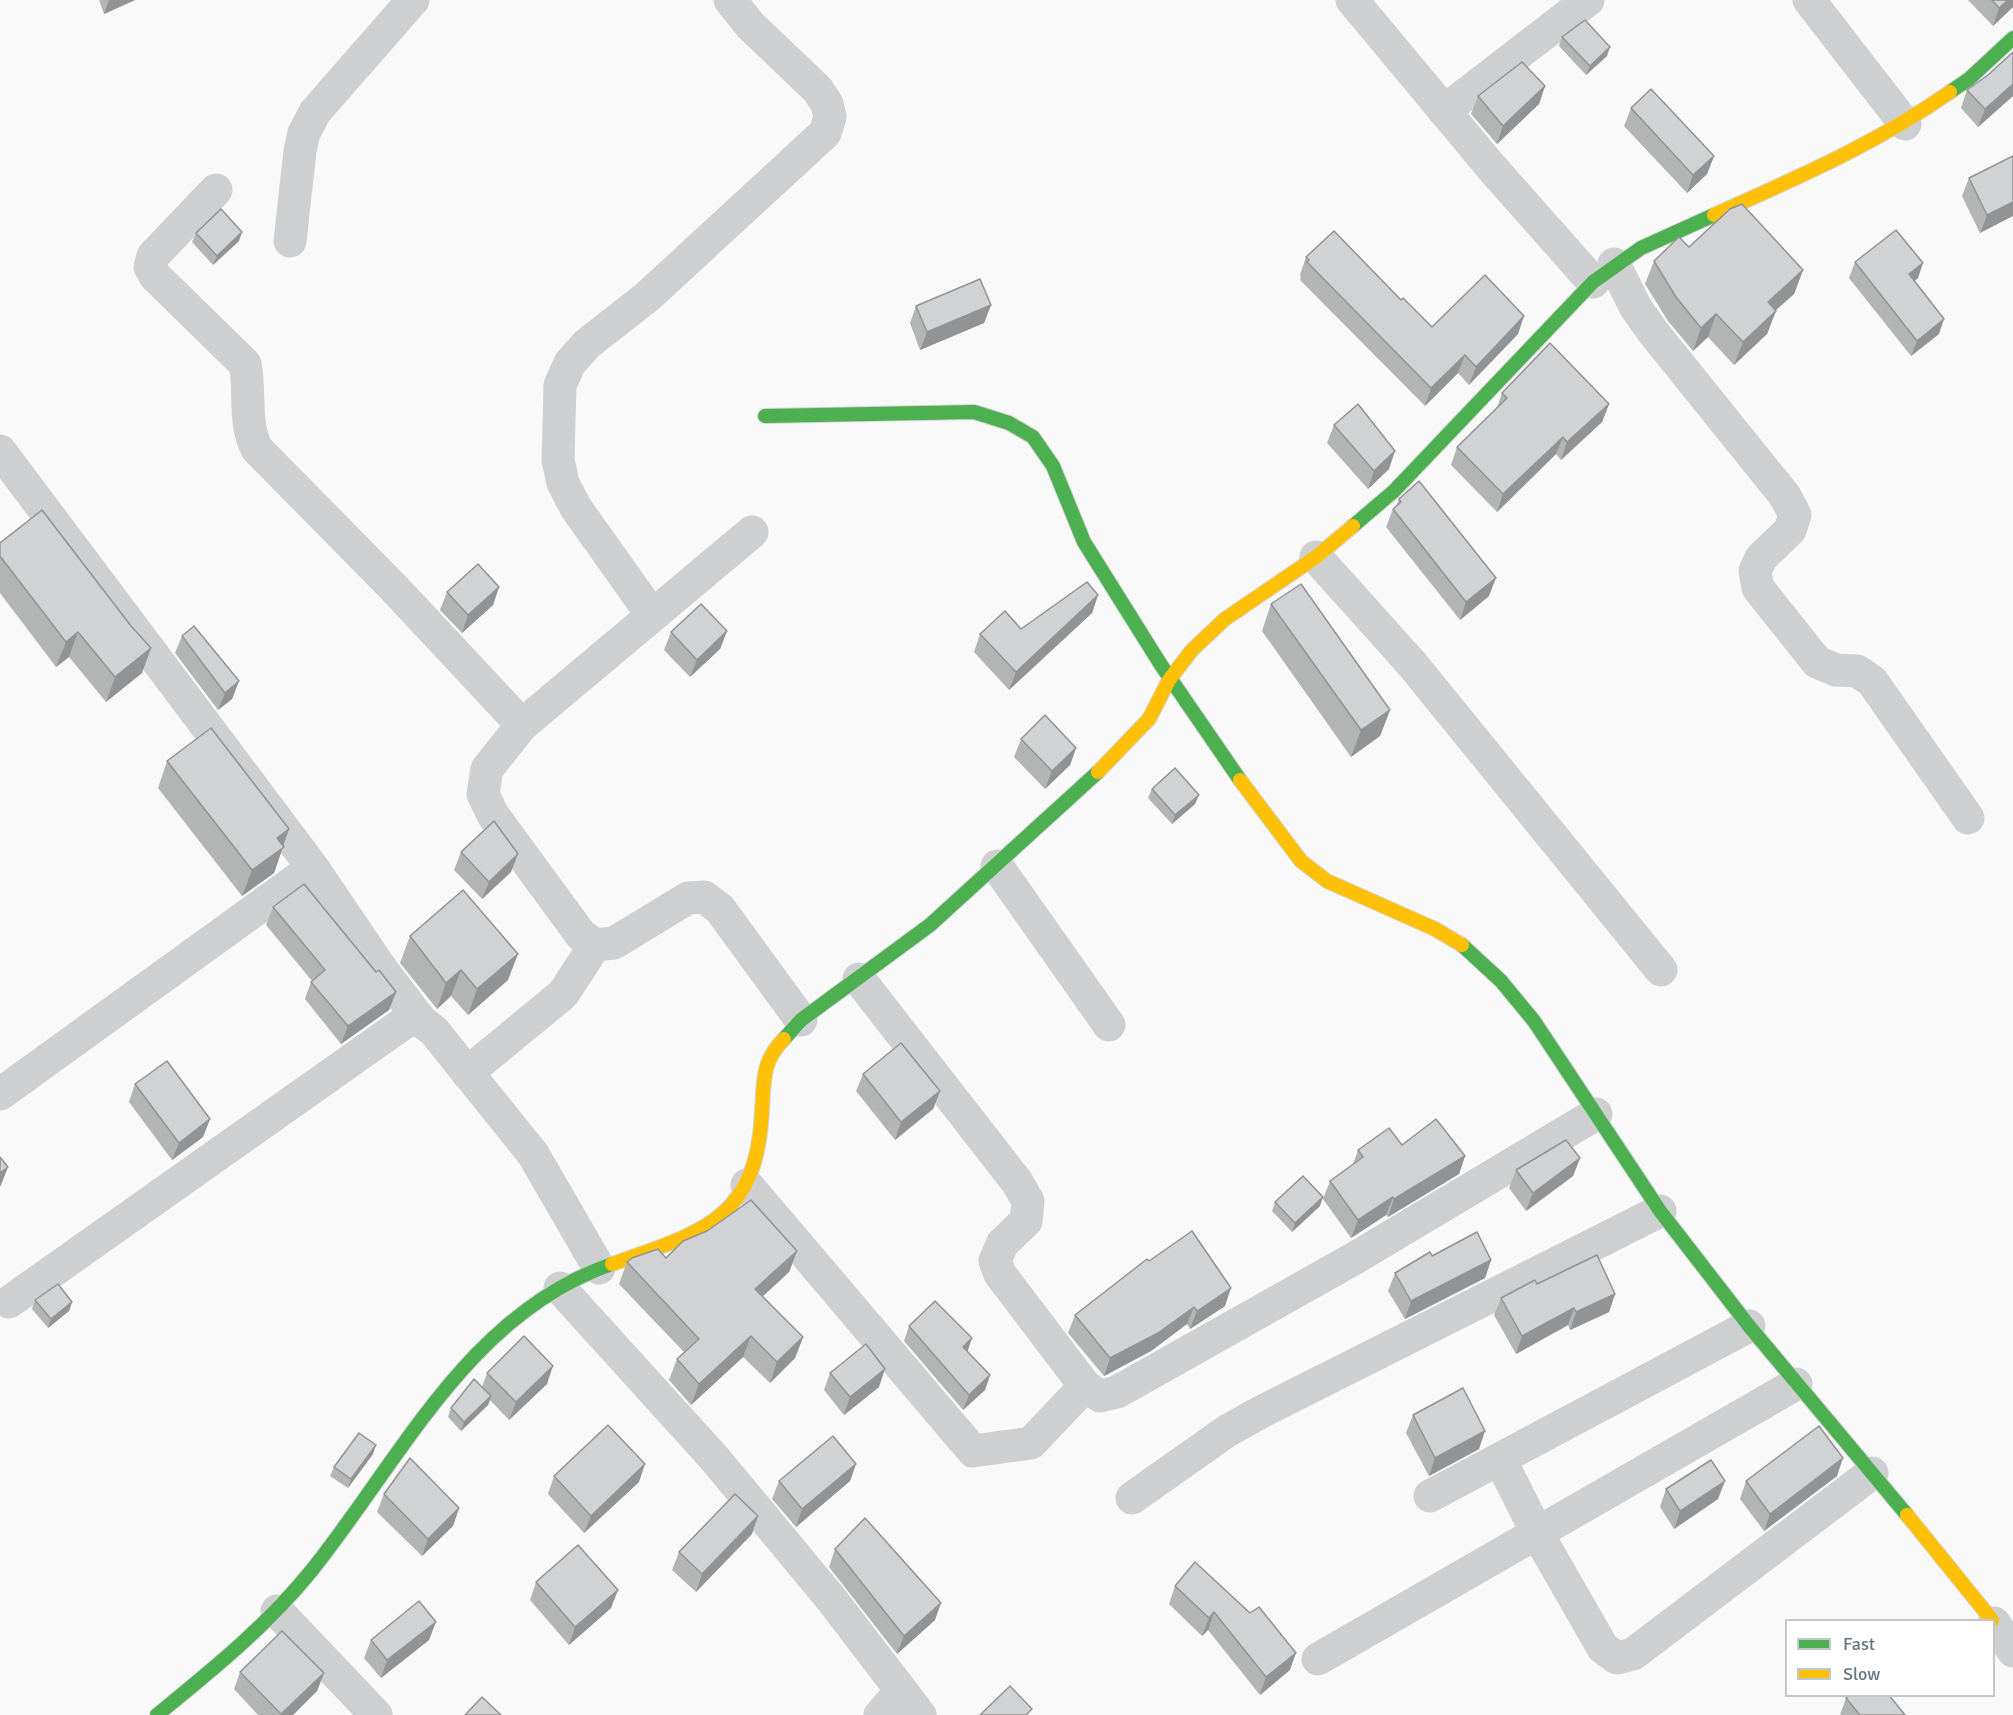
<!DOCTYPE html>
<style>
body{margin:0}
#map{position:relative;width:2013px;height:1715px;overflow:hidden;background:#f9f9f9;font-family:Signika,sans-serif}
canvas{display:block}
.legend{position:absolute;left:1785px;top:1619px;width:210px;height:78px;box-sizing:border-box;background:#fff;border:2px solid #c1c8cd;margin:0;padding:8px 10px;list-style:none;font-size:18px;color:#657683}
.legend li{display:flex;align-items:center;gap:12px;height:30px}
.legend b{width:30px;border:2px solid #c1c8cd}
</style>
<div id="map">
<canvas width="2013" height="1715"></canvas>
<ul class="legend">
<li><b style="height:8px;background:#4caf50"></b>Fast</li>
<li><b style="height:8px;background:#ffc107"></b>Slow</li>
</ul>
</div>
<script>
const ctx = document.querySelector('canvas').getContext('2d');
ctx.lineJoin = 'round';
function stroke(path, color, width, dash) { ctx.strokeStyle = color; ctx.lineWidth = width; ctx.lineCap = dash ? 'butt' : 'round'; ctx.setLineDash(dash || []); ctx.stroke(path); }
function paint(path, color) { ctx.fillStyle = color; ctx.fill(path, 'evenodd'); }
const fast = new Path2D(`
 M 1950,92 L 1969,79 L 2013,38
 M 765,416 L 974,412 L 1009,423 L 1033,437 L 1053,466 L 1084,542 L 1161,665 L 1240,780
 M 1353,526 L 1394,491 L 1593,282 L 1641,248 L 1714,215
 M 1462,945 L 1501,981 L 1534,1021 L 1660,1211 L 1749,1326 L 1907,1515
 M 784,1039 L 801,1020 L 930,925 L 1098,772
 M 157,1715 C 212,1670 267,1626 312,1570 C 401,1459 469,1313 612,1264`);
const slow = new Path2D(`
 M 1714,215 C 1796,178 1876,144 1950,92
 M 1098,772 L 1149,719 L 1169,680 L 1192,650 L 1225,619 L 1316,557 L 1353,526
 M 1240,780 L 1301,861 L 1327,881 L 1435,929 L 1462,945
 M 612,1264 C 703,1232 757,1220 762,1110 C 764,1080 762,1061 784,1039
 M 1907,1515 L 1992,1620`);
stroke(fast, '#d5d6d7', 16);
stroke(slow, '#d5d6d7', 16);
stroke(new Path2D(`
 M 1352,0 L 1492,168 L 1593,282
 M 1809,0 L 1905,124
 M 1444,111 L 1588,0
 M 216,190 L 153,256 L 150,267 L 155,276 L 245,364 C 251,393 243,422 257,449 L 395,589 L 522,725
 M 290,241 L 300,151 L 304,133 L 315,112 L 413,0
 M 1614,264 L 1636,308 L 1653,332 L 1785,496 L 1795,515 L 1790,530 L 1761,558 L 1755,571 L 1758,588 L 1817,662 L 1836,670 L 1857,671 L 1872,681 L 1968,818
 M 0,451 L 313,868 L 380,967 L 421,1021
 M 752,532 L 522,725 L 487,769 L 483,794 L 493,815 L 581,935 L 595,945 L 614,943 L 688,898 L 704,897 L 720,909 L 801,1020
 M 1316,557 L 1412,664 L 1661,970
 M 652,615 L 576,508 L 563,483 L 558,460 L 560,385 L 570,363 L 587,344 L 647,297 L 825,133 L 830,117 L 827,104 L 818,90 L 750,25 L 730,0
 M 997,866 L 1109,1025
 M 859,979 L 1017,1182 L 1028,1201 L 1026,1221 L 1002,1244 L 995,1261 L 1000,1274 L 1085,1386 L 1100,1396 L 1117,1392 L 1355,1258 L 1596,1114
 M 467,1073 L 563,994 L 595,945
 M 0,1094 L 313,868
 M 747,1185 L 973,1451 L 1031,1443 L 1085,1386
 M 560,1288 L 715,1459 L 832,1600 L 920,1715
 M 9,1302 L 408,1020 L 421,1021 L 434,1031 L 533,1154 L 599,1268
 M 1500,1459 L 1537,1533 L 1603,1648 L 1617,1658 L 1633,1654 L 1872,1473
 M 1430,1496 L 1749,1326
 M 1132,1498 L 1227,1431 L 1261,1412 L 1660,1211
 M 277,1611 L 376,1715
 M 1994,1623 L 2013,1651
 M 1318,1659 L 1796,1384
 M 880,1715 L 901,1691`), '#cecfd0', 33);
stroke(fast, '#4caf50', 14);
stroke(slow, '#ffc107', 14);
paint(new Path2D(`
 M 99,0 L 135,0 L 104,14 Z
 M 1968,0 L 2013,0 L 2013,7 L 1993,26 Z
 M 1562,37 L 1607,56 L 1586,75 L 1559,46 Z
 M 2013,52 L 2013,96 L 1978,127 L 1961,108 L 1967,90 L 1988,75 Z
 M 1545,86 L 1539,104 L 1497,144 L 1471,114 L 1478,96 Z
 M 1631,108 L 1714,156 L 1707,174 L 1687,193 L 1624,126 Z
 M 2013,156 L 1980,233 L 1962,196 L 1969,178 Z
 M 196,233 L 239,241 L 213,265 L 192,242 Z
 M 1689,247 L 1803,270 L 1794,294 L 1776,310 L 1767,334 L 1734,365 L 1708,337 L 1693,351 L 1668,321 L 1645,284 L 1654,261 Z
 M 1306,257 L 1401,300 L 1432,327 L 1518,334 L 1469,385 L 1458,373 L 1425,406 L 1300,280 L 1301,277 L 1300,275 Z
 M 1855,262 L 1918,278 L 1914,281 L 1939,334 L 1911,356 L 1849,278 Z
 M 991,305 L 984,323 L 920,350 L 910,323 L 916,306 Z
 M 1502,393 L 1609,404 L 1602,422 L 1561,460 L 1556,454 L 1497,512 L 1451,465 L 1457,447 L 1497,408 Z
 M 1334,425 L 1389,469 L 1368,489 L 1327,443 Z
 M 1399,499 L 1489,596 L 1460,620 L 1386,527 L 1393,509 L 1396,506 Z
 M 0,543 L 142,673 L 106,702 L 69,657 L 56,667 L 0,593 Z
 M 499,587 L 493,605 L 462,633 L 440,610 L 447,592 Z
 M 1098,595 L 1092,613 L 1009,690 L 974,652 L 980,634 L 1021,629 Z
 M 1271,604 L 1390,710 L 1380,736 L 1351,757 L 1262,631 Z
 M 727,631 L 720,649 L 690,677 L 664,650 L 671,632 Z
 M 182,636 L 239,681 L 232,699 L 218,710 L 175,653 Z
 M 1021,739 L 1076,748 L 1070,765 L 1045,789 L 1014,757 Z
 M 167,761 L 289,829 L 274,873 L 242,896 L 158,788 Z
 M 1152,789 L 1195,804 L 1172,824 L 1148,798 Z
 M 461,852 L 511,872 L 482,899 L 454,870 Z
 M 273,907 L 376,972 L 396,992 L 389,1010 L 341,1044 L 305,999 L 311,982 L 312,981 L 266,925 Z
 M 410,936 L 508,980 L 468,1015 L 451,996 L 437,1009 L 400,963 Z
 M 863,1074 L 940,1091 L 933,1109 L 895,1140 L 856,1091 Z
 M 135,1084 L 210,1119 L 203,1137 L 172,1160 L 129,1102 Z
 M 1402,1145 L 1465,1156 L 1459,1174 L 1388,1217 L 1386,1215 L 1351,1238 L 1323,1199 L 1330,1181 L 1353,1164 L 1358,1150 Z
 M 1580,1158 L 1573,1176 L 1526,1211 L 1509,1188 L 1516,1170 Z
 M 1275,1202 L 1320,1206 L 1292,1232 L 1272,1211 Z
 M 707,1231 L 797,1251 L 789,1272 L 763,1296 L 803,1337 L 795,1358 L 770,1383 L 743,1357 L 691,1405 L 669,1380 L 677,1359 L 684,1352 L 619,1284 L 627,1262 L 666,1258 Z
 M 1432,1256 L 1491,1260 L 1485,1278 L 1405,1319 L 1388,1291 L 1395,1273 Z
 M 1149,1261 L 1225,1306 L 1190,1329 L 1187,1324 L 1151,1351 L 1104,1376 L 1068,1333 L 1075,1315 Z
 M 1537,1284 L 1615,1294 L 1609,1312 L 1570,1330 L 1568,1325 L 1516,1354 L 1494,1315 L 1501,1298 Z
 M 35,1300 L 72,1302 L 69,1311 L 48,1328 L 32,1309 Z
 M 909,1326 L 990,1375 L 985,1390 L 963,1410 L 904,1341 Z
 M 487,1373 L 547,1384 L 509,1420 L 490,1400 L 488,1405 L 461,1431 L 448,1417 L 451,1408 L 482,1387 Z
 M 830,1373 L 879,1387 L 844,1415 L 824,1390 Z
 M 1413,1415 L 1479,1449 L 1429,1476 L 1406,1433 Z
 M 373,1454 L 348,1488 L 330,1476 L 334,1467 Z
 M 856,1464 L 850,1481 L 796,1527 L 772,1499 L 779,1481 Z
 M 554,1476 L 639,1482 L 584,1533 L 548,1494 Z
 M 1837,1476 L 1764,1531 L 1740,1499 L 1746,1481 Z
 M 1666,1489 L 1718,1499 L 1674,1529 L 1660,1507 Z
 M 384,1494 L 459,1508 L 453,1526 L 422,1556 L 377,1512 Z
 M 752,1534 L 696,1592 L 672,1570 L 679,1552 Z
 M 835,1549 L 935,1620 L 897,1654 L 829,1567 Z
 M 1195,1562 L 1290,1670 L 1260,1695 L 1208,1630 L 1202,1636 L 1169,1604 L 1175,1586 Z
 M 536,1582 L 611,1608 L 569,1645 L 530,1600 Z
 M 371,1640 L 429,1640 L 381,1678 L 364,1658 Z
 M 240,1672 L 324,1673 L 317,1691 L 293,1715 L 258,1715 L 234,1689 Z
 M 1846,1698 L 1905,1715 L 1840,1715 Z`), '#b3b5b5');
paint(new Path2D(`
 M 109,0 L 135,0 L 104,14 Z
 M 2008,0 L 2013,0 L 2013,7 L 1993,26 L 1999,8 Z
 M 1610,47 L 1607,56 L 1586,75 L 1590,66 Z
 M 2013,84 L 2013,96 L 1978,127 L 1985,109 Z
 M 1545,86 L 1539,104 L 1497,144 L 1503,126 Z
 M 1714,156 L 1707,174 L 1687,193 L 1693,175 Z
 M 2013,202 L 2013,216 L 1980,233 L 1987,215 Z
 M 242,232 L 239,241 L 213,265 L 217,256 Z
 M 1923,263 L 1918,278 L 1903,290 L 1909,274 Z
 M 1803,270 L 1794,294 L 1759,325 L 1768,302 Z
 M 991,305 L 984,323 L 920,350 L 927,332 Z
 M 1776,311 L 1767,334 L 1734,365 L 1743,342 Z
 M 1716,314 L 1708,337 L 1693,351 L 1701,328 Z
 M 1524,316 L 1518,334 L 1469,385 L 1476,367 Z
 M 1944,319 L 1939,334 L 1911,356 L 1917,341 Z
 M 1465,355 L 1458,373 L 1425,406 L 1431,388 Z
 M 1609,404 L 1602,422 L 1561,460 L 1567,442 Z
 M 1563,437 L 1556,454 L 1497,512 L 1503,494 Z
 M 1395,451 L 1389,469 L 1368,489 L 1374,471 Z
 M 1496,578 L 1489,596 L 1460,620 L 1466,602 Z
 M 499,587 L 493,605 L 462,633 L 468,615 Z
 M 1098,595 L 1092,613 L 1009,690 L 1016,672 Z
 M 727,631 L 720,649 L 690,677 L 697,660 Z
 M 78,632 L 69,657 L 56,667 L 66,642 Z
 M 151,648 L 142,673 L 106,702 L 115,677 Z
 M 239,681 L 232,699 L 218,710 L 225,693 Z
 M 1390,710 L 1380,736 L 1351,757 L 1361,730 Z
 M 1076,748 L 1070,765 L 1045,789 L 1052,771 Z
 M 1199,795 L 1195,804 L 1172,824 L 1175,815 Z
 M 289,829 L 274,873 L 242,896 L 252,870 L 277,838 Z
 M 518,854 L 511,872 L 482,899 L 489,882 Z
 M 518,954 L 508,980 L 468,1015 L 477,989 Z
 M 461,970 L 451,996 L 437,1009 L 446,983 Z
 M 396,992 L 389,1010 L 341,1044 L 348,1026 Z
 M 940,1091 L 933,1109 L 895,1140 L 901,1122 Z
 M 210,1119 L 203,1137 L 172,1160 L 179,1143 Z
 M 1465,1156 L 1459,1174 L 1388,1217 L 1394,1199 Z
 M 1580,1158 L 1573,1176 L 1526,1211 L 1533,1193 Z
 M 8,1167 L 1,1185 L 0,1186 L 0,1173 Z
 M 1323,1197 L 1320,1206 L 1292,1232 L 1295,1223 Z
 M 1393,1197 L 1386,1215 L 1351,1238 L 1358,1220 Z
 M 797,1251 L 789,1272 L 748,1310 L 755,1289 Z
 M 1491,1260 L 1485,1278 L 1405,1319 L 1411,1301 Z
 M 1231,1288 L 1225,1306 L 1190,1329 L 1197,1311 Z
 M 1615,1294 L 1609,1312 L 1570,1330 L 1576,1312 Z
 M 72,1302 L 69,1311 L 48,1328 L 51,1319 Z
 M 1194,1307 L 1187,1324 L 1151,1351 L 1104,1376 L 1110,1358 Z
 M 1574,1308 L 1568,1325 L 1516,1354 L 1522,1336 Z
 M 751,1336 L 743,1357 L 691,1405 L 699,1384 Z
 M 803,1337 L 795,1358 L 770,1383 L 777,1362 Z
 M 972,1338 L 967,1353 L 963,1347 Z
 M 553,1366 L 547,1384 L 509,1420 L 516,1402 Z
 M 885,1369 L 879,1387 L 844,1415 L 850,1397 Z
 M 990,1375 L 985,1390 L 963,1410 L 969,1395 Z
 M 491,1396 L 488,1405 L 461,1431 L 464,1422 Z
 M 1485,1431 L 1479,1449 L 1429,1476 L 1435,1458 Z
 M 376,1445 L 373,1454 L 348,1488 L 351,1479 Z
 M 1843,1458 L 1837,1476 L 1764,1531 L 1770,1514 Z
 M 645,1464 L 639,1482 L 584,1533 L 591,1516 Z
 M 856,1464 L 850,1481 L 796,1527 L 802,1509 Z
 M 1725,1481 L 1718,1499 L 1674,1529 L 1680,1511 Z
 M 459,1508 L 453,1526 L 422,1556 L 428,1539 Z
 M 758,1516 L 752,1534 L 696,1592 L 702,1574 Z
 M 618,1590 L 611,1608 L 569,1645 L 575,1627 Z
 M 941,1603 L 935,1620 L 897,1654 L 904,1636 Z
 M 1214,1612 L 1208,1630 L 1202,1636 L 1209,1618 Z
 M 436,1622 L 429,1640 L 381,1678 L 387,1660 Z
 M 1296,1653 L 1290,1670 L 1260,1695 L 1266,1677 Z
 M 324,1673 L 317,1691 L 293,1715 L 281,1715 Z`), '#929394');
const building = new Path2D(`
 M 1992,0 L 2008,0 L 1999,8 Z
 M 1585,20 L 1610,47 L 1590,66 L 1562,37 Z
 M 2013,52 L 2013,84 L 1985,109 L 1967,90 L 1988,75 Z
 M 1522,62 L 1545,86 L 1503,126 L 1478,96 Z
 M 1651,89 L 1714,156 L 1693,175 L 1631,108 Z
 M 2013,156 L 2013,202 L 1987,215 L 1969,178 Z
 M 1742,204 L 1803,270 L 1768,302 L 1776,311 L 1743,342 L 1716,314 L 1701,328 L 1676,297 L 1654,261 L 1679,237 L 1689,247 L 1730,209 Z
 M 221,209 L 242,232 L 217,256 L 196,233 Z
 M 1896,230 L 1923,263 L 1909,274 L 1944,319 L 1917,341 L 1855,262 Z
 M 1334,231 L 1401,300 L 1403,298 L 1432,327 L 1485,275 L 1524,316 L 1476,367 L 1465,355 L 1431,388 L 1307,262 L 1309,260 L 1306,257 Z
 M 980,279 L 991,305 L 927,332 L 916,306 Z
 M 1550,343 L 1609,404 L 1567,442 L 1563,437 L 1503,494 L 1457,447 L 1507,398 L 1502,393 Z
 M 1358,404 L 1395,451 L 1374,471 L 1334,425 Z
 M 1419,481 L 1496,578 L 1466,602 L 1393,509 L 1401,502 L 1399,499 Z
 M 42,510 L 131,626 L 151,648 L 115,677 L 78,632 L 66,642 L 0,556 L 0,543 Z
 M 478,564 L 499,587 L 468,615 L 447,592 Z
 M 1087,582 L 1098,595 L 1016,672 L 980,634 L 1005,611 L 1021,629 Z
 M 1301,584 L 1390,710 L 1361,730 L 1271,604 Z
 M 701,604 L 727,631 L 697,660 L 671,632 Z
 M 194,626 L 239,681 L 225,693 L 182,636 Z
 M 1045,715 L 1076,748 L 1052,771 L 1021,739 Z
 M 211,728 L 289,829 L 277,838 L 284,847 L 252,870 L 167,761 Z
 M 1175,768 L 1199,795 L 1175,815 L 1152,789 Z
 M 494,821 L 518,854 L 489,882 L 461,852 Z
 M 304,884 L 376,972 L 379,970 L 396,992 L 348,1026 L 311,982 L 325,970 L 273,907 Z
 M 463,890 L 518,954 L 477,989 L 461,970 L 446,983 L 410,936 Z
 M 901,1043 L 940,1091 L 901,1122 L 863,1074 Z
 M 167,1061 L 210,1119 L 179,1143 L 135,1084 Z
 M 1436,1119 L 1465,1156 L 1394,1199 L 1393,1197 L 1358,1220 L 1330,1181 L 1363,1157 L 1358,1150 L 1389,1128 L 1402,1145 Z
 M 1566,1140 L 1580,1158 L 1533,1193 L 1516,1170 Z
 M 0,1157 L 8,1167 L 0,1173 Z
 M 1303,1176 L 1323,1197 L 1295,1223 L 1275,1202 Z
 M 751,1200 L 797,1251 L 755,1289 L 803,1337 L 777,1362 L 751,1336 L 699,1384 L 677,1359 L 699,1339 L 627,1262 L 632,1258 L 658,1249 L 666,1258 L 683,1241 L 707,1231 Z
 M 1192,1231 L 1231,1288 L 1199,1310 L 1197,1311 L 1194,1307 L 1158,1333 L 1110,1358 L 1075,1315 L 1147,1259 L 1149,1261 Z
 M 1477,1232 L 1491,1260 L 1411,1301 L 1395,1273 L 1430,1252 L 1432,1256 Z
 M 1597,1255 L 1615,1294 L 1576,1312 L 1574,1308 L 1522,1336 L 1501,1298 L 1535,1280 L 1537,1284 Z
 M 58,1284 L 72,1302 L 51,1319 L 35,1300 Z
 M 935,1301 L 972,1338 L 963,1347 L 990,1375 L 969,1395 L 909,1326 Z
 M 524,1336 L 553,1366 L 516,1402 L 487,1373 Z
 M 866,1344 L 885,1369 L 850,1397 L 830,1373 Z
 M 474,1379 L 491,1396 L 464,1422 L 451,1408 Z
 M 1463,1388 L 1485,1431 L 1435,1458 L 1413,1415 Z
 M 608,1425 L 645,1464 L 591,1516 L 554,1476 Z
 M 1819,1426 L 1843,1458 L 1770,1514 L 1746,1481 Z
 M 359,1433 L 376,1445 L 351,1479 L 334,1467 Z
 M 833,1436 L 856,1464 L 802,1509 L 779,1481 Z
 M 410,1458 L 459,1508 L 428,1539 L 384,1494 Z
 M 1711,1460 L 1725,1481 L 1680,1511 L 1666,1489 Z
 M 735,1494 L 758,1516 L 702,1574 L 679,1552 Z
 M 865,1518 L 941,1603 L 904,1636 L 835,1549 Z
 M 578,1545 L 618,1590 L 575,1627 L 536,1582 Z
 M 1195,1562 L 1250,1613 L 1259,1607 L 1296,1653 L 1266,1677 L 1214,1612 L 1209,1618 L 1175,1586 Z
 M 419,1601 L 436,1622 L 387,1660 L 371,1640 Z
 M 282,1631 L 324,1673 L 281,1714 L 240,1672 Z
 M 1010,1686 L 1032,1709 L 1026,1715 L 980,1715 Z
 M 1850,1695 L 1889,1695 L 1905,1715 L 1860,1715 L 1846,1698 Z
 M 482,1697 L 501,1715 L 465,1715 Z`);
paint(building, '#d0d2d3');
stroke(building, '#929394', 1.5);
</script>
